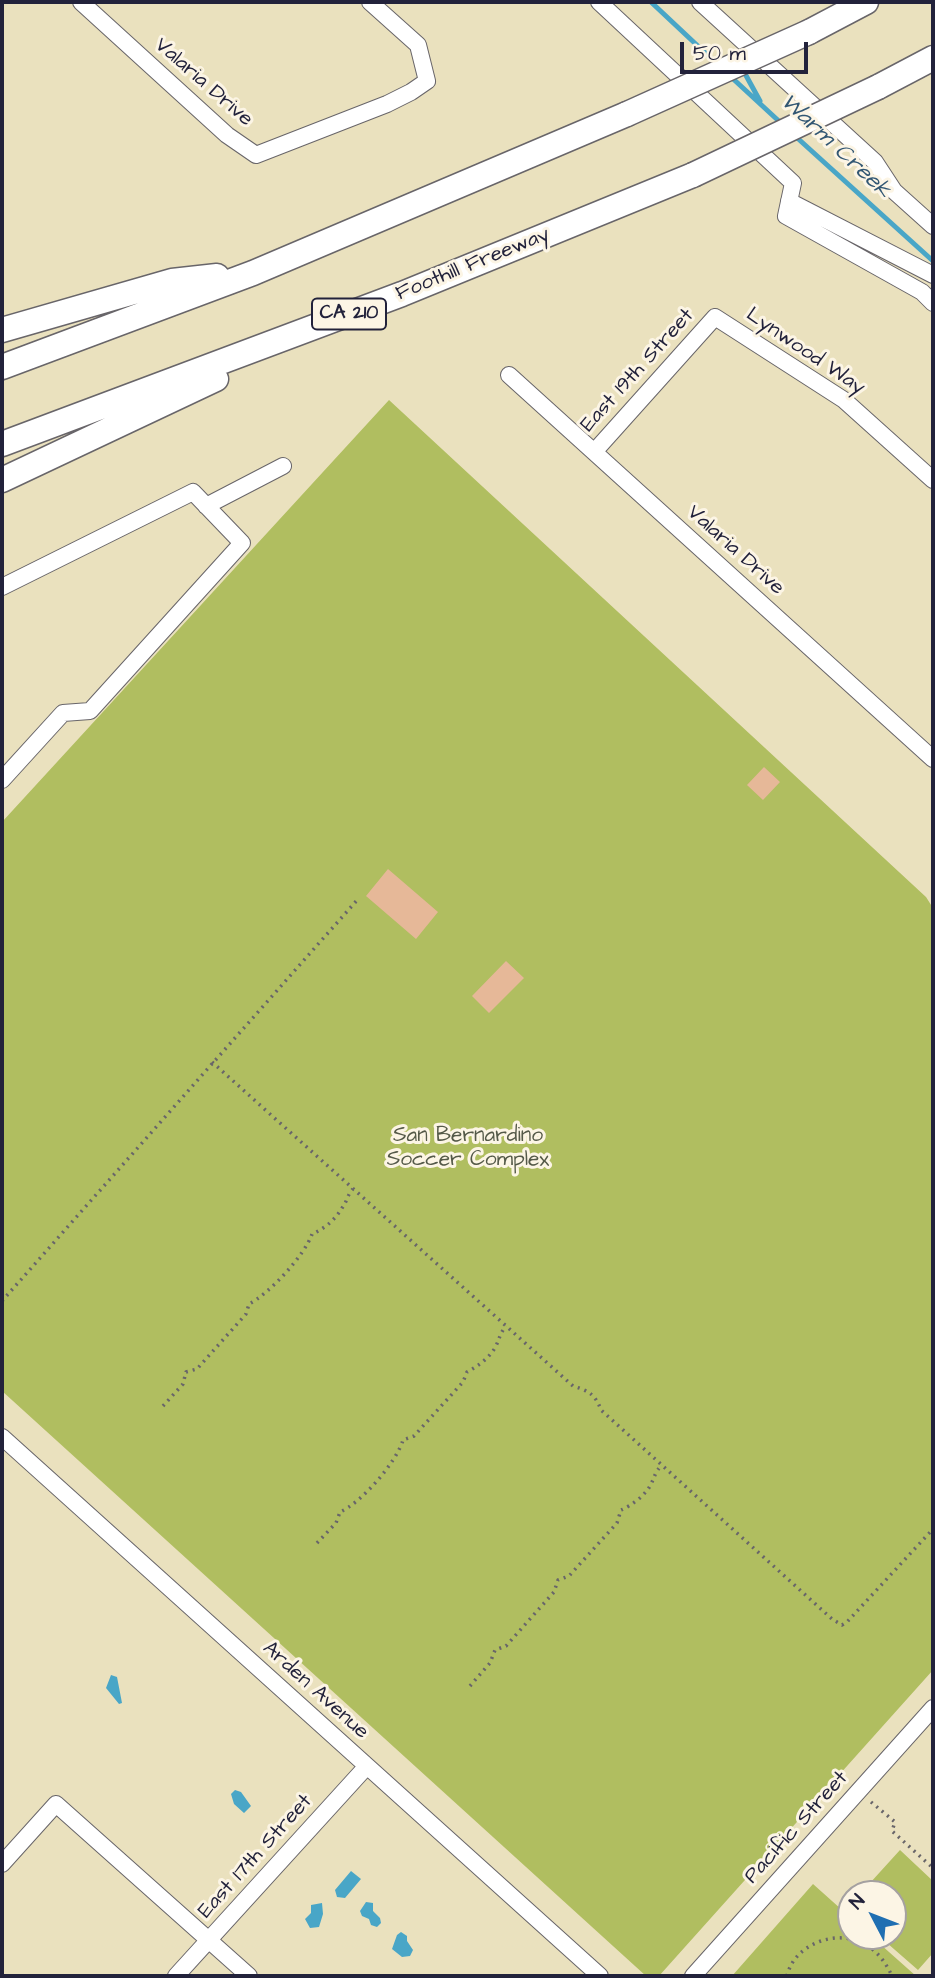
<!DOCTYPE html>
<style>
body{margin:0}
#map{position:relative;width:935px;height:1978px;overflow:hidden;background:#eae1be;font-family:"Architects Daughter",sans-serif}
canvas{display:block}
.frame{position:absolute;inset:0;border:4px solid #22223b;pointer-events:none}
.north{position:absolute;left:837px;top:1880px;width:70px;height:70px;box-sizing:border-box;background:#fcf5e5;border:2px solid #a5a1a1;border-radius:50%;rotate:312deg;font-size:19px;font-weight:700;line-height:28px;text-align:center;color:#22223b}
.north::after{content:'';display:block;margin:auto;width:24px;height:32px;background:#1f6fb2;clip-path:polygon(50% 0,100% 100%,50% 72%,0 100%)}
.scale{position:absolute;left:680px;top:42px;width:128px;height:32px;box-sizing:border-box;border:4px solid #22223b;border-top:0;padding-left:9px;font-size:21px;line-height:24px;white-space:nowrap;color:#22223b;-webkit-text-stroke:5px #fcf5e5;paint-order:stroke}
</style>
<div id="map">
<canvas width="935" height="1978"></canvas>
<div class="frame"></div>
<div class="north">N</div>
<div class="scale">50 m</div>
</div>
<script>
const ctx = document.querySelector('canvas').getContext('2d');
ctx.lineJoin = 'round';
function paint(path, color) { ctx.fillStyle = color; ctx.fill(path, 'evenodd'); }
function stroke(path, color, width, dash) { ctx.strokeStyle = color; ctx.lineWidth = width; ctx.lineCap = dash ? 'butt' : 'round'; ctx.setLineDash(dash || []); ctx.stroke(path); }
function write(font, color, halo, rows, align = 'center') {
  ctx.font = font + ' "Architects Daughter",sans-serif'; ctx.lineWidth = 6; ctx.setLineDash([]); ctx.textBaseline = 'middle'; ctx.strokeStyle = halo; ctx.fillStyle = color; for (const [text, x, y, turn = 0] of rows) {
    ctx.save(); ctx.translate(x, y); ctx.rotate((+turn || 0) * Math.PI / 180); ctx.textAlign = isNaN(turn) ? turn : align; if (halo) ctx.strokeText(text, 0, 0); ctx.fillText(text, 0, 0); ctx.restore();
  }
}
paint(new Path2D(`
 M 389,400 L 926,897 L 933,908 L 933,1670 L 659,1976 L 646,1976 L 2,1391 L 2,822 Z
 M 900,1850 L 933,1881 L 933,1953 L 918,1970 L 879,1936 L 893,1936 L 893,1894 L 860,1894 Z
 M 813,1884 L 851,1918 L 851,1936 L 871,1936 L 916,1976 L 732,1976 Z`), '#b0be60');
paint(new Path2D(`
 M 111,1675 L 117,1677 L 122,1703 L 119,1704 L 106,1688 Z
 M 235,1790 L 241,1792 L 251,1806 L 244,1813 L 234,1804 L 231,1794 Z
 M 351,1871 L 361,1879 L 345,1898 L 337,1897 L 335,1890 Z
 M 366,1902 L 373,1903 L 373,1911 L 380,1918 L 381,1923 L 377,1927 L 371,1925 L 369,1919 L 362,1916 L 360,1911 Z
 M 322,1903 L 323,1914 L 319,1927 L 310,1928 L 305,1919 L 311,1913 L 311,1905 Z
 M 401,1932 L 407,1936 L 407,1941 L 413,1950 L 410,1956 L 402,1957 L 392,1949 L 397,1935 Z`), '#49a6c7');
stroke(new Path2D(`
 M 651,2 L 717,64
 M 743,70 L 760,101
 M 730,76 L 782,124
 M 794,135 L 933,261`), '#49a6c7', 5);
paint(new Path2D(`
 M 764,767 L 780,782 L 763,800 L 747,785 Z
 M 388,869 L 438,912 L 416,939 L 366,896 Z
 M 506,961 L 524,978 L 489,1013 L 472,996 Z`), '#e6b898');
const minor = new Path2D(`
 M 81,2 L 227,135 L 256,155 L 387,104 L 411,92 L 427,81 L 418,45 L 370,2
 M 599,2 L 793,183 L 786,216 L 922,292 L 933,303
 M 700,2 L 875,162 L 894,191 L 933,226
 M 789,201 L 933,275
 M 509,375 L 933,759
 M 594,452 L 715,317 L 844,400 L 933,480
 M 206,506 L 283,466
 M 2,587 L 193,492 L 242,543 L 90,711 L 63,713 L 2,780
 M 2,1437 L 600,1976
 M 2,1864 L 56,1804 L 249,1976
 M 176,1976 L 367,1766
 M 693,1976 L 933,1708`);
const highway = new Path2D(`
 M 809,32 L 866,2
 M 878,87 L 933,58
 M 2,330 L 172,281 L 217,276
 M 2,367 L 253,273 L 627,114
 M 2,444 L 402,294 L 693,175
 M 2,480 L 216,379`);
stroke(minor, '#686569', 18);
stroke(highway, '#686569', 27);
stroke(new Path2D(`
 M 212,1062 L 573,1386 C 589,1391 595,1394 601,1410 L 832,1619 L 842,1625 L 847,1622 L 933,1529
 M 2,1301 L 359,898
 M 163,1406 L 183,1384 L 186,1372 L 197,1369 L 246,1314 L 249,1304 C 269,1294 305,1255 312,1234 C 324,1229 335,1220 342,1208 C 347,1202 347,1195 353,1189
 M 317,1543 L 336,1523 L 340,1512 C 361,1503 396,1463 403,1440 L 414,1436 L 463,1382 L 467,1372 C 478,1366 488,1359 495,1348 C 499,1340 500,1333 506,1326
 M 470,1686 L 490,1663 L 495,1650 L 506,1646 L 554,1592 L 558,1580 L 569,1576 L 617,1523 L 621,1510 C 631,1506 646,1495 651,1484 C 655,1476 655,1472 662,1465
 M 871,1802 L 895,1822 L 892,1831 L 933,1868
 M 787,1976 C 794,1943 840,1927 868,1946 C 879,1953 887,1965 892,1976`), '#686569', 3.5, [2, 5]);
stroke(minor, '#fff', 16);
stroke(highway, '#fff', 24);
const highwayBridge = new Path2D(`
 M 627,114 L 809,32
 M 693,175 L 878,87`);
stroke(highwayBridge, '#686569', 27, []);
stroke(highwayBridge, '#fff', 24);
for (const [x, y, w] of [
 [349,314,74]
]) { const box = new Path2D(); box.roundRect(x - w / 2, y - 15.5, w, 31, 5); ctx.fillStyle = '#fcf5e5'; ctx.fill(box); stroke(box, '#22223b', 2); }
write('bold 19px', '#22223b', null, [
 ["CA 210",349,314]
]);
write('21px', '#22223b', '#fcf5e5', [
 ["Valaria Drive",203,83,41],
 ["Foothill Freeway",473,265,-22],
 ["Lynwood Way",805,352,34],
 ["East 19th Street",638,371,-48],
 ["Valaria Drive",735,551,42],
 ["Arden Avenue",315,1691,42],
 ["Pacific Street",797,1828,-48],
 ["East 17th Street",256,1857,-48]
]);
write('21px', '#545948', '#fcf5e5', [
 ["San Bernardino",468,1137],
 ["Soccer Complex",468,1161]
]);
write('italic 23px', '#325773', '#fcf5e5', [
 ["Warm Creek",835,147,43]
]);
</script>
